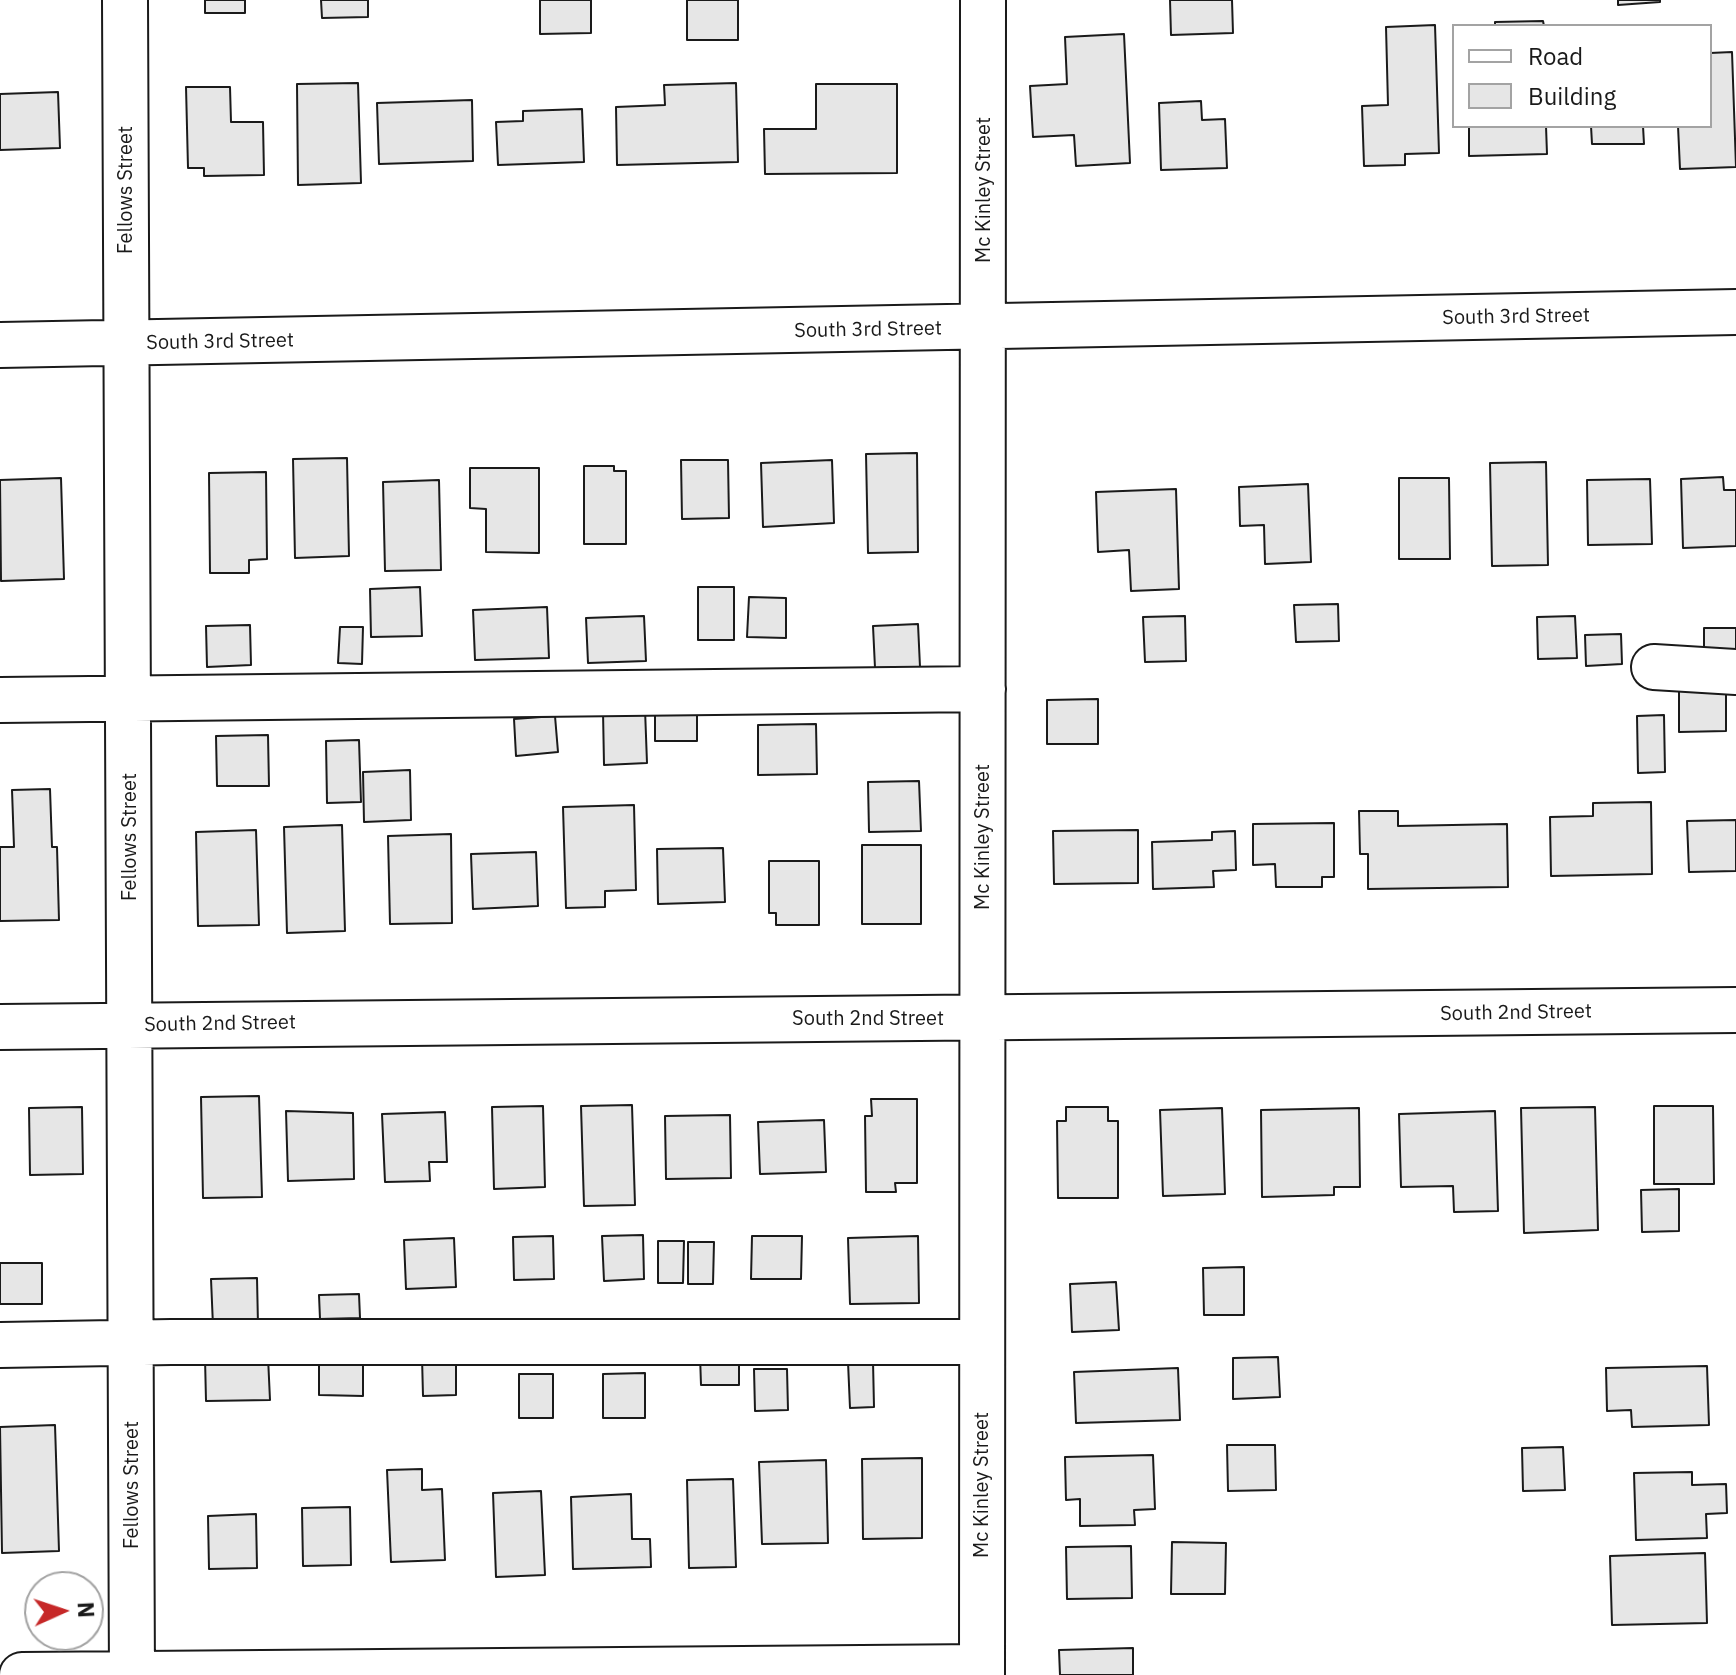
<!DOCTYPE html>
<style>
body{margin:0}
#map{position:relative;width:1736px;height:1675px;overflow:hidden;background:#fff;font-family:"IBM Plex Sans",sans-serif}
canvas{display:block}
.legend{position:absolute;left:1452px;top:24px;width:260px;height:104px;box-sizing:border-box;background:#fff;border:2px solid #a3a3a3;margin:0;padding:10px 14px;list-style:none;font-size:24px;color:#1a1a1a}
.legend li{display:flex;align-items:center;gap:16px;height:40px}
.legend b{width:40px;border:2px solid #a3a3a3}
.north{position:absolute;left:24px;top:1571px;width:80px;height:80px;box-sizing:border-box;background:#fff;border:2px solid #a3a3a3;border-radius:50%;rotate:87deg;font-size:22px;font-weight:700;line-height:32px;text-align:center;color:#1a1a1a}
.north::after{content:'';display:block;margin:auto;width:28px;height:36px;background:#c62828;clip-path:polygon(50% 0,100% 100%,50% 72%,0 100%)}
</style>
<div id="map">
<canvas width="1736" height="1675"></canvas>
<ul class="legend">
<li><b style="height:10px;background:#fff"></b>Road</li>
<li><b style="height:22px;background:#e6e6e6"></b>Building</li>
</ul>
<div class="north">N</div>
</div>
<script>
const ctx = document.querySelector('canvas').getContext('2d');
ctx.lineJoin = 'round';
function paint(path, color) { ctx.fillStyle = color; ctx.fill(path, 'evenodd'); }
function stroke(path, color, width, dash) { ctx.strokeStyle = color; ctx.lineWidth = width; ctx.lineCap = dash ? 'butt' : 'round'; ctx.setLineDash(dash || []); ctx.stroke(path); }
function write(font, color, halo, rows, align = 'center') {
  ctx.font = font + ' "IBM Plex Sans",sans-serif'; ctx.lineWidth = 6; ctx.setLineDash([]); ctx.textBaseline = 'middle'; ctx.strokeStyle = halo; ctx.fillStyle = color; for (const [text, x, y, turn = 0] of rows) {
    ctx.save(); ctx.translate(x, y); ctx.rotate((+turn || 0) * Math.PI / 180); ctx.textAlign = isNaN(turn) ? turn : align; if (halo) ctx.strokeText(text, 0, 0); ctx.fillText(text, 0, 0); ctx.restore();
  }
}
const building = new Path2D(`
 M 205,0 L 245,0 L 245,13 L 205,13 Z
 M 321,0 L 368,0 L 368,17 L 322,18 Z
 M 540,0 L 591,0 L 591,33 L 540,34 Z
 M 687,0 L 738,0 L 738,40 L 687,40 Z
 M 1170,0 L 1232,0 L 1233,33 L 1171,35 Z
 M 1618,0 L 1660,0 L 1660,2 L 1618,5 Z
 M 1543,21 L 1544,26 L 1495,26 L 1495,22 Z
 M 1435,25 L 1439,153 L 1405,154 L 1405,165 L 1364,166 L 1362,106 L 1388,105 L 1386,27 Z
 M 1124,34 L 1130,163 L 1076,166 L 1074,135 L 1033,137 L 1030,86 L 1067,84 L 1065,37 Z
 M 1732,52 L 1736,167 L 1680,169 L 1678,126 L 1710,126 L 1710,53 Z
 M 358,83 L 361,183 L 298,185 L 297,84 Z
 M 736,83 L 738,162 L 617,165 L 616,107 L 665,105 L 664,85 Z
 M 816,84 L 897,84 L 897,173 L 765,174 L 764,129 L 816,129 Z
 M 186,87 L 230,87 L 231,122 L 263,122 L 264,175 L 204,176 L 204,168 L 188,168 Z
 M 58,92 L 60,148 L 0,150 L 0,94 Z
 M 472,100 L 473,161 L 379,164 L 377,103 Z
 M 1201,101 L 1202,120 L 1225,119 L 1227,168 L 1161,170 L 1159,103 Z
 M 582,109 L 584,162 L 498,165 L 496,122 L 523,121 L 523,111 Z
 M 1469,126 L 1546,126 L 1547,154 L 1469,156 Z
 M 1591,126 L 1643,126 L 1644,144 L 1592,144 Z
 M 917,453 L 918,552 L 868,553 L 866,454 Z
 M 347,458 L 349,556 L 295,558 L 293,459 Z
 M 681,460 L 728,460 L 729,518 L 682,519 Z
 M 832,460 L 834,523 L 763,527 L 761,463 Z
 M 1546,462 L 1548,565 L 1492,566 L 1490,463 Z
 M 584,466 L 614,466 L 614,471 L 626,471 L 626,544 L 584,544 Z
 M 470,468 L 539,468 L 539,553 L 486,552 L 486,509 L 470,508 Z
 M 266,472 L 267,559 L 249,560 L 249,573 L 210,573 L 209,473 Z
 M 1723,477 L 1724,490 L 1736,490 L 1736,546 L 1683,548 L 1681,479 Z
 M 61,478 L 64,579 L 1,581 L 0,480 Z
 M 1399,478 L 1449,478 L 1450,559 L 1399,559 Z
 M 1650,479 L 1652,544 L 1588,545 L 1587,480 Z
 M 439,480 L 441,570 L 385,571 L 383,482 Z
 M 1308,484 L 1311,562 L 1265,564 L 1264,525 L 1240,526 L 1239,487 Z
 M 1176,489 L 1179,589 L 1131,591 L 1129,550 L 1098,552 L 1096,492 Z
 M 420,587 L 422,636 L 371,637 L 370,589 Z
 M 698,587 L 734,587 L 734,640 L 698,640 Z
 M 749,597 L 786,598 L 786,638 L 747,637 Z
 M 1338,604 L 1339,641 L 1296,642 L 1294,605 Z
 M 547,607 L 549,658 L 475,660 L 473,610 Z
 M 644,616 L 646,661 L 588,663 L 586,618 Z
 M 1185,616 L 1186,661 L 1145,662 L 1143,617 Z
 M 1575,616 L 1577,658 L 1538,659 L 1537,617 Z
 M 918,624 L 920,667 L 875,668 L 873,626 Z
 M 250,625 L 251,665 L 207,667 L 206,626 Z
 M 340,627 L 363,627 L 362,664 L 338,663 Z
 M 1704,628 L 1736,628 L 1736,655 L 1704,655 Z
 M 1621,634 L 1622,664 L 1586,666 L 1585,635 Z
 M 1679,691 L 1726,691 L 1726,731 L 1679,732 Z
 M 1098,699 L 1098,744 L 1047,744 L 1047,700 Z
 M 655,703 L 697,703 L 697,741 L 655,741 Z
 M 645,709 L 647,763 L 604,765 L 603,711 Z
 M 1664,715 L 1665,772 L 1638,773 L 1637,716 Z
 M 555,716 L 558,752 L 516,756 L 514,719 Z
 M 816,724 L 817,774 L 758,775 L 758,725 Z
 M 268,735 L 269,786 L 217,786 L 216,736 Z
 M 359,740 L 361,802 L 327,803 L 326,741 Z
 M 410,770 L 411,820 L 364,822 L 363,772 Z
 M 919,781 L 921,831 L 869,832 L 868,782 Z
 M 50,789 L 52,847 L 57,847 L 59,920 L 0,921 L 0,847 L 14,847 L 12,790 Z
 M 1651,802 L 1652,874 L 1551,876 L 1550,817 L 1593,816 L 1593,803 Z
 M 634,805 L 636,890 L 605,891 L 605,907 L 566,908 L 563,807 Z
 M 1359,811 L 1398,811 L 1398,826 L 1507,824 L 1508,887 L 1368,889 L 1368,854 L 1360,854 Z
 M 1736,820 L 1736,871 L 1689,872 L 1687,821 Z
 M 1334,823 L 1334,877 L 1322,877 L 1322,887 L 1276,887 L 1275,864 L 1253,865 L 1253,824 Z
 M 342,825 L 345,931 L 287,933 L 284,827 Z
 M 256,830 L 259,925 L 198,926 L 196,832 Z
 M 1138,830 L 1138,883 L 1054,884 L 1053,831 Z
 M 1235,831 L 1236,870 L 1213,871 L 1214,887 L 1153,889 L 1152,842 L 1212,840 L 1212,832 Z
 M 451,834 L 452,923 L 390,924 L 388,836 Z
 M 862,845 L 921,845 L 921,924 L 862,924 Z
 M 723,848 L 725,902 L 658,904 L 657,849 Z
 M 536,852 L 538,906 L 473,909 L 471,854 Z
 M 769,861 L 819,861 L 819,925 L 776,925 L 776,913 L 769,913 Z
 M 259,1096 L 262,1197 L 203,1198 L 201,1097 Z
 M 871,1099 L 917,1099 L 917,1183 L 895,1183 L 896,1192 L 866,1192 L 865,1116 L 872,1116 Z
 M 632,1105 L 635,1205 L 584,1206 L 581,1106 Z
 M 543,1106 L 545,1187 L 494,1189 L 492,1107 Z
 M 1654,1106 L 1713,1106 L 1714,1184 L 1654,1184 Z
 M 82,1107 L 83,1174 L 30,1175 L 29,1108 Z
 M 1066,1107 L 1108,1107 L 1108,1121 L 1118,1121 L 1118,1198 L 1058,1198 L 1057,1121 L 1066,1121 Z
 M 1595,1107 L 1598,1230 L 1524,1233 L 1521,1108 Z
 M 1222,1108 L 1225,1194 L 1163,1196 L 1160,1110 Z
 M 1359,1108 L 1360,1187 L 1334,1187 L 1334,1195 L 1262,1197 L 1261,1110 Z
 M 286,1111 L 353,1113 L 354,1179 L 288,1181 Z
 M 1495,1111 L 1498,1211 L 1454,1212 L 1453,1186 L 1401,1187 L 1399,1114 Z
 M 445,1112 L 447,1162 L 429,1162 L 430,1181 L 385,1182 L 382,1114 Z
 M 730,1115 L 731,1178 L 666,1179 L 665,1116 Z
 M 824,1120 L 826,1172 L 760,1174 L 758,1122 Z
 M 1679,1189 L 1679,1231 L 1642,1232 L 1641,1190 Z
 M 643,1235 L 644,1279 L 604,1281 L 602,1236 Z
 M 553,1236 L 554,1279 L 514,1280 L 513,1237 Z
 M 752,1236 L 802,1236 L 801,1279 L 751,1279 Z
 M 918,1236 L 919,1303 L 850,1304 L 848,1238 Z
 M 454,1238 L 456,1287 L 406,1289 L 404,1240 Z
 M 658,1241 L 684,1241 L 683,1283 L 658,1283 Z
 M 688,1242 L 714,1242 L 713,1284 L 688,1284 Z
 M 0,1263 L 42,1263 L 42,1304 L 0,1304 Z
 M 1244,1267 L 1244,1315 L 1204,1315 L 1203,1268 Z
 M 257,1278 L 258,1325 L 213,1326 L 211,1279 Z
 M 1116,1282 L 1119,1330 L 1072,1332 L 1070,1284 Z
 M 359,1294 L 360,1318 L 320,1319 L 319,1295 Z
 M 319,1354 L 363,1354 L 363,1396 L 319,1395 Z
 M 739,1354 L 739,1385 L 701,1385 L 700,1355 Z
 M 456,1356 L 456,1395 L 423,1396 L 422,1357 Z
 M 268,1357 L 270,1400 L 206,1401 L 205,1358 Z
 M 1278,1357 L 1280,1397 L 1233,1399 L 1233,1358 Z
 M 873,1361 L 874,1407 L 850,1408 L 848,1362 Z
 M 1707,1366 L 1709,1425 L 1632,1427 L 1631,1410 L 1607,1411 L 1606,1368 Z
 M 1178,1368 L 1180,1420 L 1076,1423 L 1074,1372 Z
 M 754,1369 L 787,1369 L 788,1410 L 755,1411 Z
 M 645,1373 L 645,1418 L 603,1418 L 603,1374 Z
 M 519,1374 L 553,1374 L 553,1418 L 519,1418 Z
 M 55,1425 L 59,1551 L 2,1553 L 0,1427 Z
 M 1227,1445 L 1275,1445 L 1276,1490 L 1228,1491 Z
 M 1563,1447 L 1565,1490 L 1523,1491 L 1522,1448 Z
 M 1153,1455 L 1155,1509 L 1134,1510 L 1135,1525 L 1080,1526 L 1080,1499 L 1066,1500 L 1065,1457 Z
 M 922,1458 L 922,1538 L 863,1539 L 862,1459 Z
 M 826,1460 L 828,1543 L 762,1544 L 759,1462 Z
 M 422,1469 L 422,1490 L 442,1489 L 445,1560 L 391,1562 L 387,1470 Z
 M 1692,1472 L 1692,1485 L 1726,1484 L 1727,1513 L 1706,1514 L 1707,1538 L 1636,1540 L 1634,1473 Z
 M 733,1479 L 736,1567 L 689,1568 L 687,1480 Z
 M 541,1491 L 545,1575 L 496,1577 L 493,1493 Z
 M 631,1494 L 632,1539 L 650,1539 L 651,1567 L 573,1569 L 571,1497 Z
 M 350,1507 L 351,1565 L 303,1566 L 302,1508 Z
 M 256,1514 L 257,1568 L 209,1569 L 208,1516 Z
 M 1172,1542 L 1226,1543 L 1225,1594 L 1171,1594 Z
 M 1131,1546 L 1132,1598 L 1067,1599 L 1066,1547 Z
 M 1705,1553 L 1707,1623 L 1612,1625 L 1610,1556 Z
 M 1133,1648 L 1133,1675 L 1060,1675 L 1059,1650 Z`);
paint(building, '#e6e6e6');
stroke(building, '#1a1a1a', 2);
const minor = new Path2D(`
 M 125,0 L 132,1675
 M 0,345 L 1736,312
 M 1654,667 L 1736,672
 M 0,700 L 983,689
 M 0,1027 L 1736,1010
 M 0,1345 L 171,1342 L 982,1342
 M 22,1675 L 982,1667
 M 982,1675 L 983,0`);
stroke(minor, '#1a1a1a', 48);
stroke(minor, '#fff', 44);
write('20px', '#1a1a1a', '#fff', [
 ["Fellows Street",126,190,-90],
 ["Mc Kinley Street",984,190,-90],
 ["South 3rd Street",1516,317,-1],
 ["South 3rd Street",868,330,-1],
 ["South 3rd Street",220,342,-1],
 ["Fellows Street",130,837,-90],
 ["Mc Kinley Street",983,837,-90],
 ["South 2nd Street",1516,1013,-1],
 ["South 2nd Street",868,1019],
 ["South 2nd Street",220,1024,-1],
 ["Fellows Street",132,1485,-90],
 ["Mc Kinley Street",982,1485,-90]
]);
</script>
